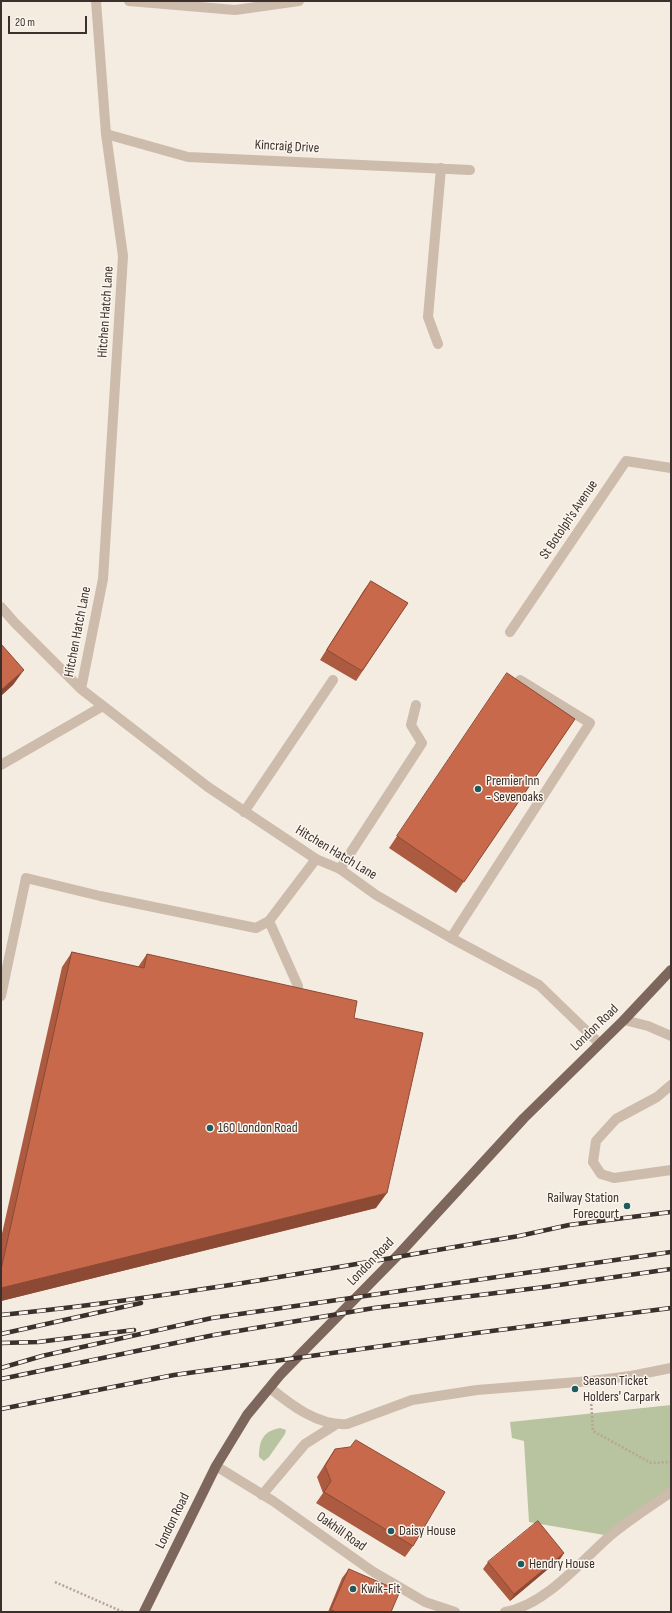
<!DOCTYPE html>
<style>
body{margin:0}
#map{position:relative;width:672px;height:1613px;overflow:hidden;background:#f4ebe1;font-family:"Sofia Sans Condensed",sans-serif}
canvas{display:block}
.frame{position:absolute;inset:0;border:2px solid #3b302b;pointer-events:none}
.scale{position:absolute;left:8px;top:16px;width:79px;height:18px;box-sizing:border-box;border:2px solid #3b302b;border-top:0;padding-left:5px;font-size:12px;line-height:14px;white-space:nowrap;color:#3b302b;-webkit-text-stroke:3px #fbf5ee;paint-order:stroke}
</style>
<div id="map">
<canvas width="672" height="1613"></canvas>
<div class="frame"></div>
<div class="scale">20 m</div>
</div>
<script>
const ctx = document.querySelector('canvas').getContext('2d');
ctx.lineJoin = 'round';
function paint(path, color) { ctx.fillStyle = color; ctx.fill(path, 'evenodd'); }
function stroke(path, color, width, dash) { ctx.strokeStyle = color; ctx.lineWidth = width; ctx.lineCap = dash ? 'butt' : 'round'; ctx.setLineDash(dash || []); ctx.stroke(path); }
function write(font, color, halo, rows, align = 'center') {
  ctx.font = font + ' "Sofia Sans Condensed",sans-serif'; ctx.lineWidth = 3; ctx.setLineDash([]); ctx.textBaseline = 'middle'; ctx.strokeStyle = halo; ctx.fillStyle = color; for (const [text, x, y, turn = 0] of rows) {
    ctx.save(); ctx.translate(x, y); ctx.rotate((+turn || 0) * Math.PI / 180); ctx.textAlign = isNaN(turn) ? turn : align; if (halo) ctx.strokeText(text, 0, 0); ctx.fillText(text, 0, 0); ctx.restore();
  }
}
paint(new Path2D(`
 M 671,1405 L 671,1492 L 610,1536 L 529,1522 L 524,1441 L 512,1438 L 510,1422 Z
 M 280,1428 L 286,1430 L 285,1434 L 269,1457 L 264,1461 L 259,1457 C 259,1441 263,1431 280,1428 Z`), '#b8c4a0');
stroke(new Path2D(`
 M 591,1400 L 593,1431 L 651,1463 L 671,1462
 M 55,1582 L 123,1612`), '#b9a596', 2.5, [2, 2]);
stroke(new Path2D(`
 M 244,812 L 333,680
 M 340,869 L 422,743 L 411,725 L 416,705
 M 269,921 L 298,986
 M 451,938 L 590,723 L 520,680
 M 1,996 L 26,878 L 100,896 L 256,928 L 269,921 L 316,859
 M 624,1020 L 648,1026 L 671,1036
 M 671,1085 L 657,1097 L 616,1119 L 596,1141 L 593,1162 L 601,1174 L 614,1178 L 671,1170
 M 270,1388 C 291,1405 318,1426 347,1424 L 412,1400 L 477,1390 L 590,1381 L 631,1376 L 671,1368
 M 262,1495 L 305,1444 L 335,1425`), '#cdbbac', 10);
stroke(new Path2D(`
 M 129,1 L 235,10 L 299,1
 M 106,134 L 188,157 L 470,170
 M 438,344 L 428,317 L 441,168
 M 1,607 L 14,622 L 81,689 L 208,787 L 316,859 L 340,869 L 376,895 L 451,938 L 539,985 L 599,1043
 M 510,632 L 626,461 L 671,468
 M 81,689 L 103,579 L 123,256 L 106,134 L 96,1
 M 1,765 L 103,706
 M 216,1466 L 273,1501 L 372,1571 L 425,1602 L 455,1612
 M 505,1612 C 546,1605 581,1561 611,1535 C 630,1519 651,1506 671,1492`), '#cdbbac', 10);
stroke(new Path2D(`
 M 144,1612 L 216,1466 L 247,1415 L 280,1375 L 400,1253 L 524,1118 L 624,1020 L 671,970`), '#7d675c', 10);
const rail = new Path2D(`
 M 1,1315 C 175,1298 347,1265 519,1236 L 569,1225 L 671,1212
 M 1,1334 L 141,1303
 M 1,1343 L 38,1342 L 134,1330
 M 1,1368 L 42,1356 L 212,1318 L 671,1252
 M 1,1379 L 214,1335 L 374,1308 L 545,1287 L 671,1269
 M 1,1409 L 174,1375 L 476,1333 L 671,1308`);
stroke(rail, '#3b302b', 4.5);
stroke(rail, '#fbf5ee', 3, [9]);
paint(new Path2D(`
 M 371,581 L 408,603 L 356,681 L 320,660 L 364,590 Z
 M 499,685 L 575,719 L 456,893 L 389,848 Z
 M 72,952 L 138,967 L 147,954 L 354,1018 L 376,1208 L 1,1301 L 1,1238 L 62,967 Z
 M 335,1449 L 413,1546 L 405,1557 L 316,1503 L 323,1493 L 317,1477 L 327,1461 Z
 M 564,1553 L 560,1559 L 510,1601 L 483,1569 L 488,1562 Z
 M 349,1569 L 391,1612 L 328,1612 L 342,1578 Z`), '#ac5a40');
paint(new Path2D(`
 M 24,670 L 13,685 L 1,696 L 1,690 Z
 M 387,1193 L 376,1208 L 1,1301 L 1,1288 Z
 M 564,1553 L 560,1559 L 510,1601 L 514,1594 Z`), '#8c4a34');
const building = new Path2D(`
 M 371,581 L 408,603 L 362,671 L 327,650 Z
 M 1,644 L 24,670 L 1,690 Z
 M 507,673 L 575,719 L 464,882 L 397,836 Z
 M 72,952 L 144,968 L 147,954 L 357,1001 L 354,1018 L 423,1033 L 387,1193 L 1,1288 L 1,1270 Z
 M 356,1440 L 445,1492 L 413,1546 L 324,1492 L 331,1481 L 325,1466 L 335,1449 L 350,1447 Z
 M 538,1521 L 564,1553 L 514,1594 L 488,1562 Z
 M 349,1569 L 400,1591 L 391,1612 L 336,1612 L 331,1610 Z`);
paint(building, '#c8694b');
stroke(building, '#8c4a34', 1);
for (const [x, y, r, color] of [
 [478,789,4,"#1f5a5e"],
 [210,1128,4,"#1f5a5e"],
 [627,1206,4,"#1f5a5e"],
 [575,1389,4,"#1f5a5e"],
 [391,1531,4,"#1f5a5e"],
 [521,1564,4,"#1f5a5e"],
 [353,1589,4,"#1f5a5e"]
]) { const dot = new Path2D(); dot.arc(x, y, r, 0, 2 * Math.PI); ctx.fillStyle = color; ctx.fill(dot); stroke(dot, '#fbf5ee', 1.5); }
write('14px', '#3b302b', '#fbf5ee', [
 ["Kincraig Drive",287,147,3],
 ["Hitchen Hatch Lane",106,312,-86],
 ["St Botolph's Avenue",569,520,-56],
 ["Hitchen Hatch Lane",78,632,-79],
 ["Hitchen Hatch Lane",336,853,31],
 ["London Road",595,1028,-44],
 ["London Road",371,1262,-46],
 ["London Road",173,1521,-64],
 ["Oakhill Road",341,1532,35]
]);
write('14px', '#3b302b', '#fbf5ee', [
 ["Premier Inn",486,781],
 ["- Sevenoaks",486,797],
 ["160 London Road",218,1128],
 ["Railway Station",619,1198,"right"],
 ["Forecourt",619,1214,"right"],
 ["Season Ticket",583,1381],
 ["Holders' Carpark",583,1397],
 ["Daisy House",399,1531],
 ["Hendry House",529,1564],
 ["Kwik-Fit",361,1589]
], 'left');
</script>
